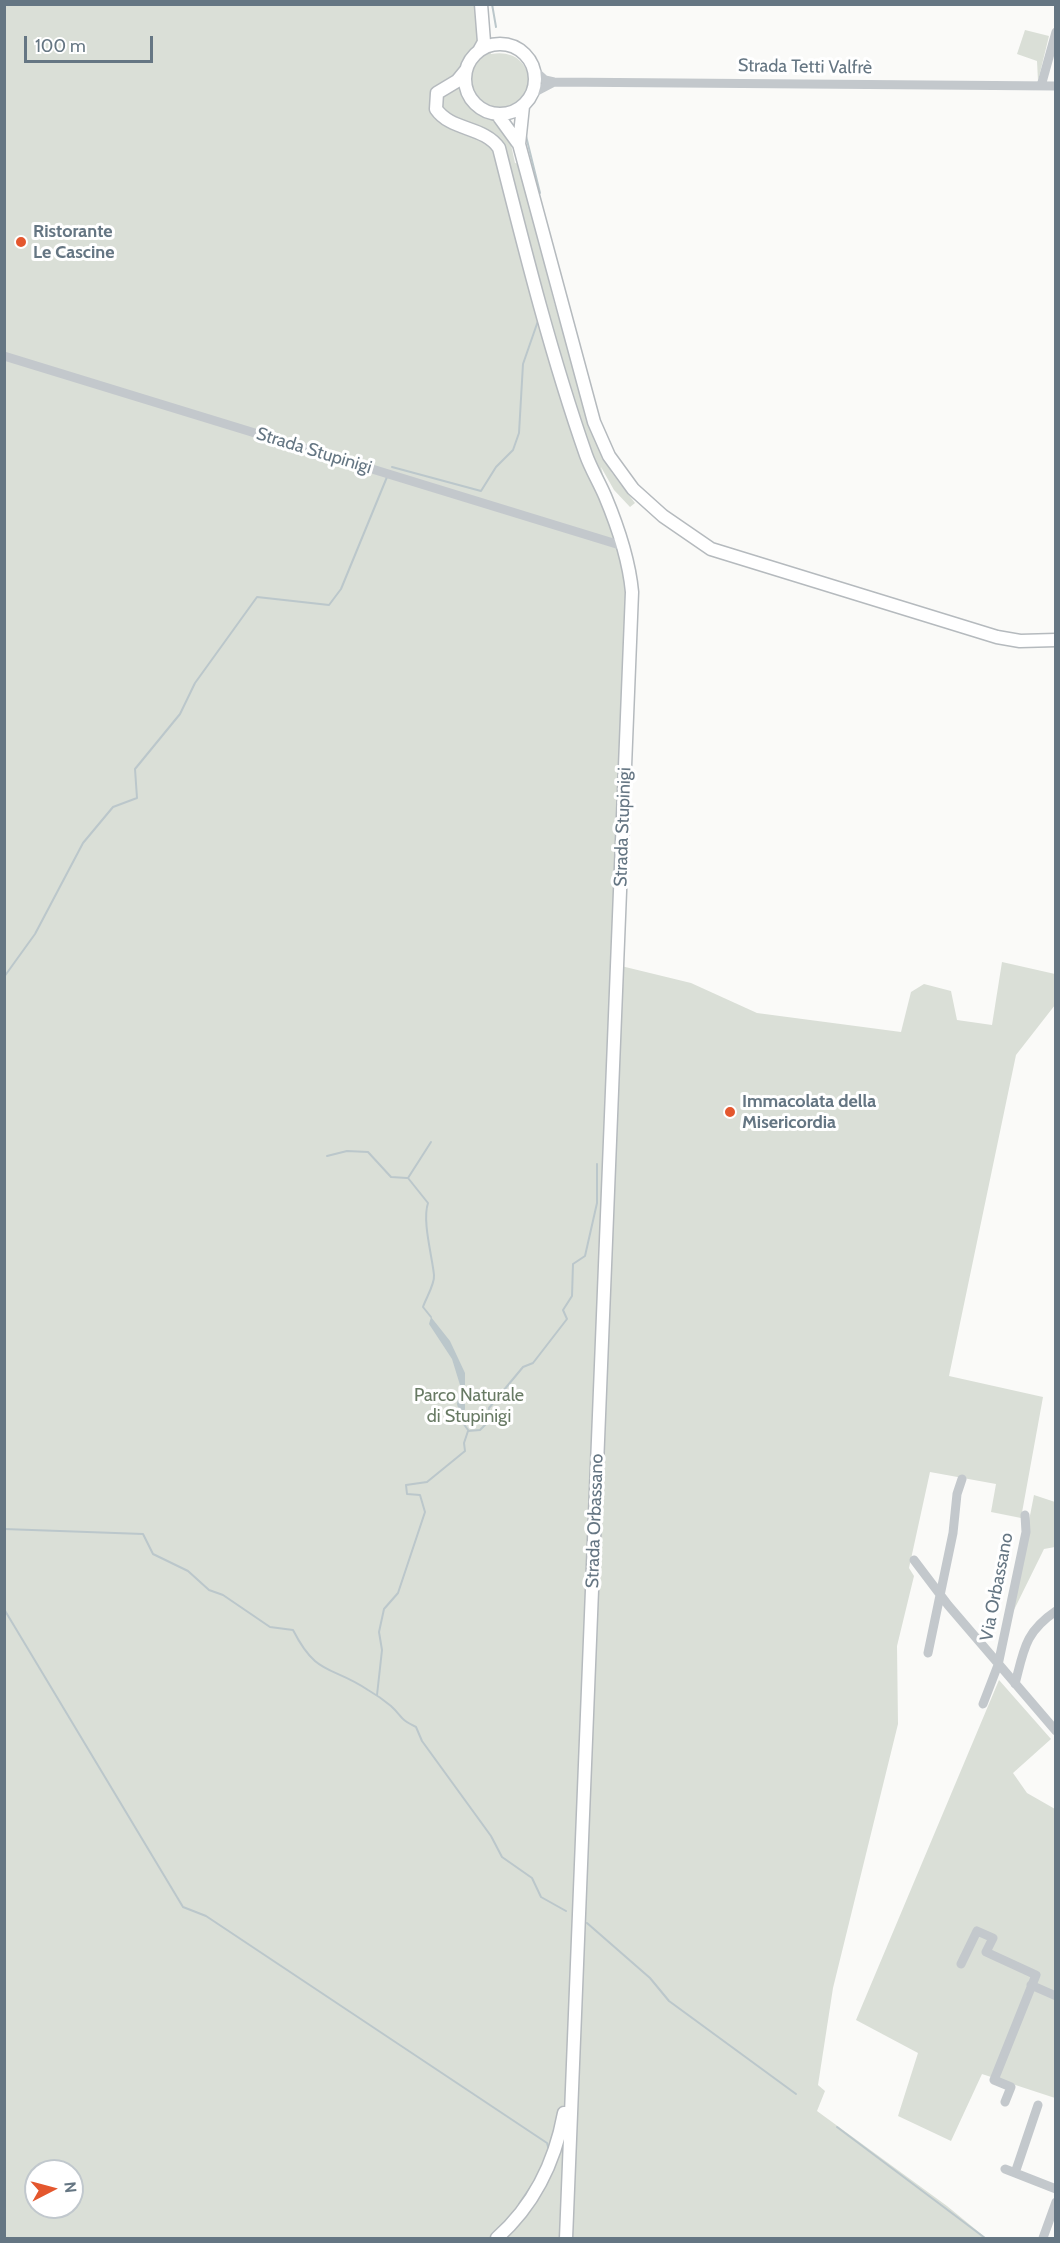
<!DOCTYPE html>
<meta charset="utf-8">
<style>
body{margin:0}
#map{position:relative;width:1060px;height:2243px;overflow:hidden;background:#fafaf8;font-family:Cabin,sans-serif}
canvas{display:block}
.frame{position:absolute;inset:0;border:6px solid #657683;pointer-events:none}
.north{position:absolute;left:24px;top:2159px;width:60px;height:60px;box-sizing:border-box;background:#fff;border:2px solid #c1c8cd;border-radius:50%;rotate:84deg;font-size:16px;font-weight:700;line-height:24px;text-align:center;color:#657683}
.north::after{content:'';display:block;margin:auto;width:21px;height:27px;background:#e4572e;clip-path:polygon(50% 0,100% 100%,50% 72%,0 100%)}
.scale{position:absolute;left:24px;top:36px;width:129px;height:27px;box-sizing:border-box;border:3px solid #657683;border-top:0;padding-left:8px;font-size:18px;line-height:21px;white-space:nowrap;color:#657683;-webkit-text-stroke:4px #fff;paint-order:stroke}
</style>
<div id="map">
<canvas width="1060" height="2243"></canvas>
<div class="frame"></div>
<div class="north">N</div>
<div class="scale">100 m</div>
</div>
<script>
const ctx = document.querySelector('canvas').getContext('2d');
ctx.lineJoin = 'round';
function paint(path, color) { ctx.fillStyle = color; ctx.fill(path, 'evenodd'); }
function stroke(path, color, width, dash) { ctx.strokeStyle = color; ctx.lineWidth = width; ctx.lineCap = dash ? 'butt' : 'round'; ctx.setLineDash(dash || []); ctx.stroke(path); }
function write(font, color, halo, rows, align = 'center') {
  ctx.font = font + ' Cabin,sans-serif'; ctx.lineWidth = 6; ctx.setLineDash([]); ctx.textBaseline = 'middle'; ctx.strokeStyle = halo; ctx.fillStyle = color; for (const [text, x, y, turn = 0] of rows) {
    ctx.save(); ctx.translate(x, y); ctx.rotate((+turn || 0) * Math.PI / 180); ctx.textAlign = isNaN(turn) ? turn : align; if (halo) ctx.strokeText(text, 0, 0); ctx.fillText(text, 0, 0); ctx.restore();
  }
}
paint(new Path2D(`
 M 5,5 L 481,5 L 491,54 C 533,46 543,99 503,108 L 515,163 L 519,164 L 554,302 L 595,440 L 612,473 L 635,503 L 630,507 L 614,490 L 601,467 L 629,572 L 617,965 L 691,983 L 757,1013 L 901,1032 L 911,992 L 924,984 L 951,991 L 957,1020 L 992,1025 L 1002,962 L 1055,974 L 1055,1005 L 1016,1055 L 949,1376 L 1043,1397 L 1021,1518 L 991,1512 L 996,1484 L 930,1472 L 909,1568 L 914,1576 L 897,1646 L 898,1724 L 833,1988 L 818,2085 L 825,2091 L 817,2111 L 947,2206 L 986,2238 L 5,2238 ZM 36,2171 L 72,2171 L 72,2207 L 36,2207 Z
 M 1025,30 L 1049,36 L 1038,81 L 1037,61 L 1017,54 Z
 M 1034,1495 L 1055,1502 L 1055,1547 L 1044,1549 L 1010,1618 Z
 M 999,1680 L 1051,1739 L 1013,1773 L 1027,1793 L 1055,1809 L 1055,2098 L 982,2074 L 951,2141 L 898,2116 L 918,2053 L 856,2020 Z`), '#dadfd7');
paint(new Path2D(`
 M 431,1317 L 450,1341 L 465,1373 L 465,1409 L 461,1420 L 457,1404 L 460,1385 L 452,1359 L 429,1324 Z`), '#bbc7cb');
stroke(new Path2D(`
 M 492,4 L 496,27
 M 526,136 L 540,193
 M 392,467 L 481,491 L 496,467 L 513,450 L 519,433 L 523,364 L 539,318
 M 4,977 L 35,934 L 83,843 L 113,807 L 137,798 L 135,769 L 180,714 L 195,683 L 257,597 L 329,605 L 341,589 L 387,477
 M 327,1156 L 347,1151 L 368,1152 L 391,1177 L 407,1178
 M 431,1317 L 423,1307 C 426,1298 435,1284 434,1275 C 432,1255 422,1221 428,1203 L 408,1178 L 431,1142
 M 461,1420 L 468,1430
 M 4,1529 L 143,1534 L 153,1554 L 188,1571 L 209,1590 L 223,1595 L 270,1627 L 293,1630 C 317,1677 331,1665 368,1690 C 375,1694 385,1701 391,1706 C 403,1717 399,1719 416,1727 L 422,1741 L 491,1836 L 502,1857 L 532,1878 L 541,1897 L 566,1911
 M 4,1609 L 183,1907 L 206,1916 L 547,2143 L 549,2150
 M 377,1695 L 382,1650 L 379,1632 L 384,1609 L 398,1593 L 425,1512 L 420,1495 L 407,1494 L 406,1485 L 427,1482 L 465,1451 L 464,1443 L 468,1431 L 480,1430 L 487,1423 L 489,1408 L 523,1367 L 533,1363 L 567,1319 L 563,1310 L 572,1296 L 573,1264 L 585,1256 L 597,1203 L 597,1164
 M 587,1923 L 650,1978 L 669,2001 L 796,2094
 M 837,2127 L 985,2238
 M 519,2204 L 536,2179`), '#bbc7cb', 2);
const major = new Path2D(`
 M465 79a35 35 0 1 1 70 0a35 35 0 1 1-70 0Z
 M 479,51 L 484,42 L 481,4
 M 466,70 L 457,81 L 437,93 L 436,109 C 451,131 484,126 499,148 C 525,251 551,355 586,455 C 591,469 599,482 605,496 C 618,527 629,559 632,592 L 566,2238
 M 523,106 L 519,144 L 594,422 L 609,456 L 633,489 L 663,516 L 711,549 L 997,637 L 1020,641 L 1056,640
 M 497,114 L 518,143
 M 497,2238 C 534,2205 555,2162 564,2113`);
stroke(major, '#b5babe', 15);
stroke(new Path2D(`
 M 534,70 L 545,80 L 554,82 L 1056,86
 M 1041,86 L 1056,32
 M 533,93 L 554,82
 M 4,356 L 623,546
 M 914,1560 L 948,1605 L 1056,1731
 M 928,1653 L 953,1533 L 957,1494 L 962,1479
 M 1015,1684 C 1024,1649 1025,1632 1056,1611
 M 983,1704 L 998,1665 L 1026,1532 L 1025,1515
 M 961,1964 L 977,1931 L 993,1938 L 986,1952 L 1036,1975 L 994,2080 L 1011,2087 L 1005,2102
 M 1031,1985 L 1056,1996
 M 1005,2169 L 1056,2189
 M 1015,2173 L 1038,2105
 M 1043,2238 L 1056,2202`), '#c3c8cc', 9);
stroke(major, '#fff', 12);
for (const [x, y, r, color] of [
 [21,242,6,"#e4572e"],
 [730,1112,6,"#e4572e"]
]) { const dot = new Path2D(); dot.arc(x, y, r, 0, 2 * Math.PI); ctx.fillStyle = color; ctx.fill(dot); stroke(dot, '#fff', 2); }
write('18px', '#657683', '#fff', [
 ["Strada Tetti Valfrè",805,67,1],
 ["Strada Stupinigi",314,451,17],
 ["Strada Stupinigi",623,827,-88],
 ["Strada Orbassano",595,1521,-88],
 ["Via Orbassano",997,1587,-79]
]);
write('bold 18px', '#657683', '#fff', [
 ["Ristorante",33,232],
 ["Le Cascine",33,253],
 ["Immacolata della",742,1102],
 ["Misericordia",742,1123]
], 'left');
write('18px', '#687a64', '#fff', [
 ["Parco Naturale",469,1396],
 ["di Stupinigi",469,1417]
]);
</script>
